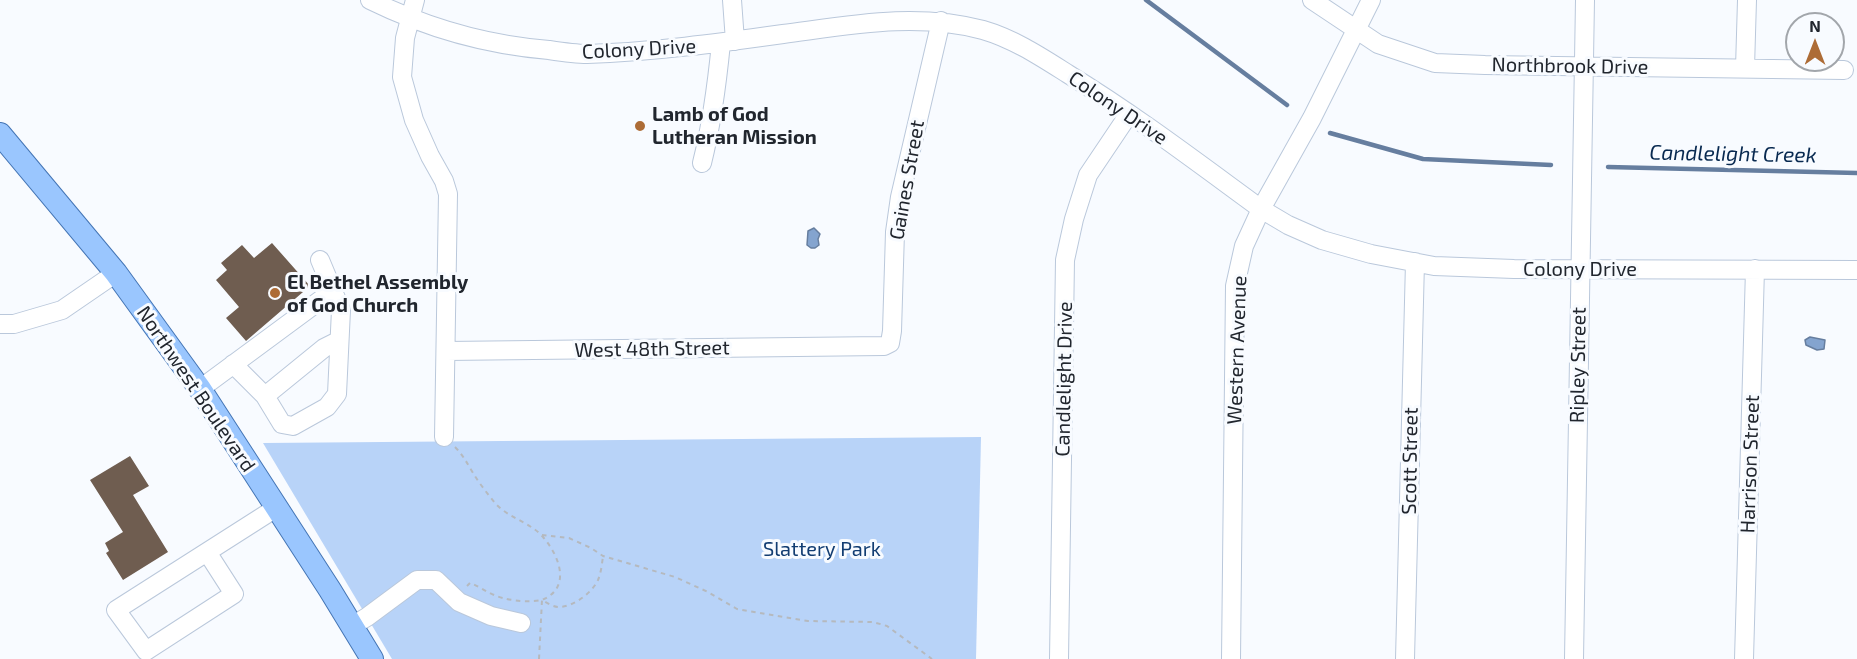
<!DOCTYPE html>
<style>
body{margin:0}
#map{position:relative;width:1857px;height:659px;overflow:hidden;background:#f8fbff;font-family:"Exo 2",sans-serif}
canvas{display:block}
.north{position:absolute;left:1785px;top:12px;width:60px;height:60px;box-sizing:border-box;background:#f8fbff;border:2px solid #a2a6ab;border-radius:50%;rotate:0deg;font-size:16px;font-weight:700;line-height:24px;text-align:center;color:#21262e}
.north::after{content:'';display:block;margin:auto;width:21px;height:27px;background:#ad6c36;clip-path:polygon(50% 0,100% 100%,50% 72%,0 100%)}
</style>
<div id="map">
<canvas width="1857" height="659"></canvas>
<div class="north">N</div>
</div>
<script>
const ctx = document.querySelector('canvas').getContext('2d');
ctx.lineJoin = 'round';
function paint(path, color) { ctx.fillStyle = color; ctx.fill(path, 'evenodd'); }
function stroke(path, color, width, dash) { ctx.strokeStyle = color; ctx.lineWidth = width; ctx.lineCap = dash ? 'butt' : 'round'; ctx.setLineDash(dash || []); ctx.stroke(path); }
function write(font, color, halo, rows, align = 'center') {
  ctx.font = font + ' "Exo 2",sans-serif'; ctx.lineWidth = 6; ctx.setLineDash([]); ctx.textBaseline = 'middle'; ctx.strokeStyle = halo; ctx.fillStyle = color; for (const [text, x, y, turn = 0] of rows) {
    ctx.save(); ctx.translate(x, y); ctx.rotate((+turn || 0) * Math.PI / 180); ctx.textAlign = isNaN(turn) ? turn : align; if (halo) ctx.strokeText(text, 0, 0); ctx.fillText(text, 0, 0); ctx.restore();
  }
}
paint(new Path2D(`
 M 981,437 L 976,659 L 392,659 L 263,443 Z`), '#b8d3f8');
const water = new Path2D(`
 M 814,228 L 820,234 L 818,239 L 819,245 L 815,248 L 811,248 L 807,245 L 808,231 Z
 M 1810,337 L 1825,340 L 1824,349 L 1817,350 L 1806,345 L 1805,340 Z`);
paint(water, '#84a4cf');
stroke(water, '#667e9f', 1.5);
stroke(new Path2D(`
 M 1146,0 L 1287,105
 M 1330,133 L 1423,159 L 1551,165
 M 1608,167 L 1857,173`), '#667e9f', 4.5);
paint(new Path2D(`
 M 272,243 L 310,286 L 246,341 L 226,318 L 239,307 L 216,280 L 227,270 L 221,263 L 242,245 L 254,258 Z
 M 130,456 L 149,486 L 133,495 L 168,552 L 123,580 L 106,553 L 109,551 L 105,543 L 123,532 L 90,480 Z`), '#6f5d50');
const minor = new Path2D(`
 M 370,0 C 427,28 486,45 549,50 C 562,52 575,54 587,54 C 653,52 718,43 783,34 C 851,25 916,12 983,30 C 1014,39 1041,57 1068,74 C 1135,115 1198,163 1261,209 L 1288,225 L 1322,240 L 1371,254 L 1434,266 L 1514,269 L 1857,270
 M 415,0 L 405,38 L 402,77 L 414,120 L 430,156 L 444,181 L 448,194 L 444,437
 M 732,0 L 735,41
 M 1312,0 L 1378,44 L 1435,63 L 1485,65 L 1844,70
 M 1745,68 L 1747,0
 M 702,163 C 712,123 717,84 721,43
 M 0,324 L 14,324 L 62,310 L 116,273
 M 446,351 L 884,346 L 890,343 L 892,331 L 895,232 L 900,197 L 941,21
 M 233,364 L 265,396 L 282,424 L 293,426 L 327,407 L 337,394 L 341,310 L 320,260
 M 200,389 L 334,290
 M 265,396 L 324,348 L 338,341
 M 207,552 L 234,594 L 146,651 L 116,610 Z
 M 207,552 L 276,508
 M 352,626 L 367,617 L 417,580 L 436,580 L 459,602 L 491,616 L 521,623
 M 1059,659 L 1065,260 L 1074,219 L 1088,175 L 1129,114
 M 1231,659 L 1235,286 L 1244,246 L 1261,209 L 1312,118 L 1371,0
 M 1405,659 L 1415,262
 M 1574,659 L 1585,0
 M 1744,659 L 1755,269`);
const major = new Path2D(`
 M 0,134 L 116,273 L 200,389 L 330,590 L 372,659`);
stroke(minor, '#bac8db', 20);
stroke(major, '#4475b5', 24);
stroke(new Path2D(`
 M 455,447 C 463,455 467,463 473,473 C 479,483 487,493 495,503 C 508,518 530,522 543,537 C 558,554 572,586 544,599 C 533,603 514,601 503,598 C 490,595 481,587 470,583 L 467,586
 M 542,535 L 569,538 L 591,548 L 603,556 L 675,577 L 708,592 L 737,609 L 808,621 L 873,622 L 887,626 L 932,659
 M 539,659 L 542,600 C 547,603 553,607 559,607 C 573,607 592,593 598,580 C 601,573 602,564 603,556`), '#b5b9be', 2, [4.5, 4.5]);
stroke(minor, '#fff', 18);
stroke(major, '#9ac6fe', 22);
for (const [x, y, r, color] of [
 [640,126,6,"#ad6c36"],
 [275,293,6,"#ad6c36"]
]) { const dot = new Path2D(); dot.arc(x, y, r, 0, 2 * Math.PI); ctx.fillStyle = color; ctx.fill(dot); stroke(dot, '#f8fbff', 2); }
write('20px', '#21262e', '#f8fbff', [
 ["Colony Drive",639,49,-3],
 ["Northbrook Drive",1570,66,1],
 ["Colony Drive",1118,108,34],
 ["Gaines Street",907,180,-80],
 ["Colony Drive",1580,269],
 ["West 48th Street",652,349,-1],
 ["Western Avenue",1237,350,-88],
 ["Ripley Street",1578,365,-89],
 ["Candlelight Drive",1064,379,-89],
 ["Northwest Boulevard",196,389,56],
 ["Scott Street",1410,461,-89],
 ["Harrison Street",1750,464,-88]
]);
write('bold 20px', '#21262e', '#f8fbff', [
 ["Lamb of God",652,114],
 ["Lutheran Mission",652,137],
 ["El Bethel Assembly",287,282],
 ["of God Church",287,305]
], 'left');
write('20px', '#123d72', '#f8fbff', [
 ["Slattery Park",822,549]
]);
write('italic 21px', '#082950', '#f8fbff', [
 ["Candlelight Creek",1733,154,1]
]);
</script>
